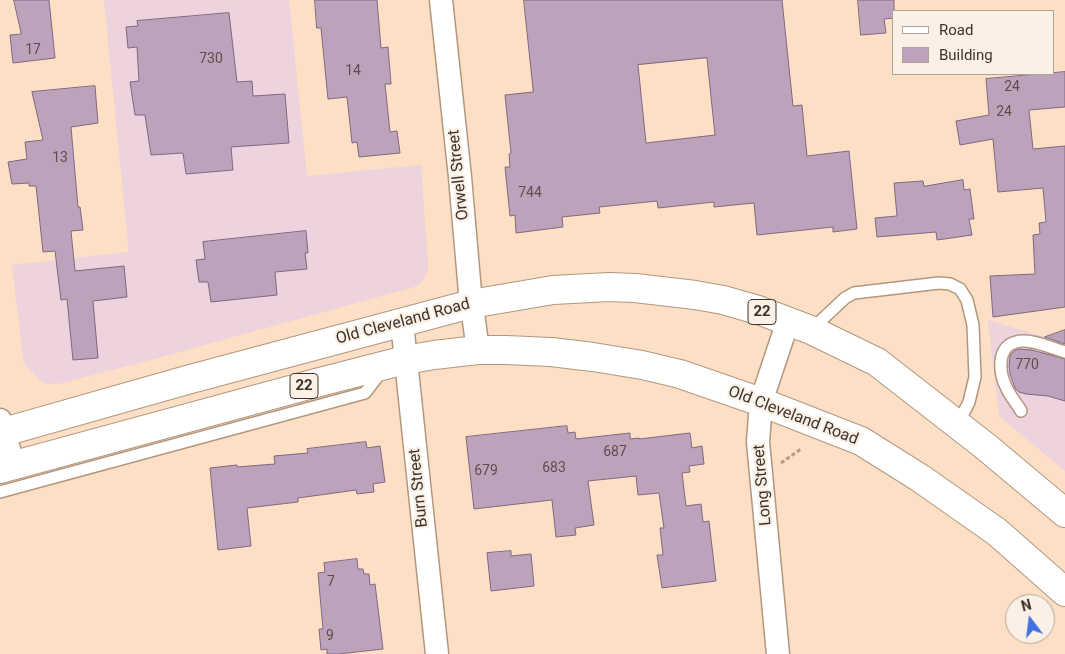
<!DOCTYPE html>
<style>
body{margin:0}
#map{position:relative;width:1065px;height:654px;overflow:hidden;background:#fcdfc4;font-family:Roboto,sans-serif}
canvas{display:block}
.legend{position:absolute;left:892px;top:10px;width:162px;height:65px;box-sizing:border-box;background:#fbf0e5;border:1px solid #b0a49a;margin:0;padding:6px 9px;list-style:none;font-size:15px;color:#3f3329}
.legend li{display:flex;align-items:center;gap:10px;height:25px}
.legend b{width:25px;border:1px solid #b0a49a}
.north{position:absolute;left:1005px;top:594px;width:50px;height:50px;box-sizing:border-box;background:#fbf0e5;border:1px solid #b0a49a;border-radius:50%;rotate:345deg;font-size:14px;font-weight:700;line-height:20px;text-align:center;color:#3f3329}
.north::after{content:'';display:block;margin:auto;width:18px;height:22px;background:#4370e1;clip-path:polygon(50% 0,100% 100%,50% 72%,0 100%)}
</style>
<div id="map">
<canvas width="1065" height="654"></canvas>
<ul class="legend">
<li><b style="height:6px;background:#fff"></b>Road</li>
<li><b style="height:14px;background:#bda2bc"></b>Building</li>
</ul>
<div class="north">N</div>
</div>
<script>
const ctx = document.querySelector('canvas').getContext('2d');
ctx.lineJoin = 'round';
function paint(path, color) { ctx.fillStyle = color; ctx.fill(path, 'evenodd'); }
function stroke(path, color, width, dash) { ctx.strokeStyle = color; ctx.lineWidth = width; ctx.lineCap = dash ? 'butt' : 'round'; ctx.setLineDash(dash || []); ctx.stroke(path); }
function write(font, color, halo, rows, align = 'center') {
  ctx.font = font + ' Roboto,sans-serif'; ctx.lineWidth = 4.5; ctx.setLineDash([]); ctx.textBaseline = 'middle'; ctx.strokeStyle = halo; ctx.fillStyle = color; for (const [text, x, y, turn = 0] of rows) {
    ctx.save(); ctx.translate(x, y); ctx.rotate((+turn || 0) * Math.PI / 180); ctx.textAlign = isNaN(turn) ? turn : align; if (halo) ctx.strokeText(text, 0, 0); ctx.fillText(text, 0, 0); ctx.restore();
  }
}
paint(new Path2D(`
 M 104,0 L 289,0 L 307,176 L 421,165 L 428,264 L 427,273 L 421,283 L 414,287 L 143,362 L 58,384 L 43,383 L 24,364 L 12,265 L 129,252 Z
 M 988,320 L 1065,343 L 1065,471 L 999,416 Z`), '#ecd3dd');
const building = new Path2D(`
 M 14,0 L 49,0 L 55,58 L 13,63 L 10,35 L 21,34 Z
 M 315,0 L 377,0 L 381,48 L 388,47 L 391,84 L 385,84 L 390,132 L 397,131 L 400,153 L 359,157 L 357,142 L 352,143 L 347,97 L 328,99 L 321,28 L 317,28 Z
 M 524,0 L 782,0 L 793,106 L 802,105 L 807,156 L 849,151 L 857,229 L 833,232 L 833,227 L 757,235 L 754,203 L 714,207 L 714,202 L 658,208 L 657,201 L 599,207 L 600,213 L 562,217 L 563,227 L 516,233 L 515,215 L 510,216 L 505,167 L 510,167 L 509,154 L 511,153 L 505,95 L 533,92 ZM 707,58 L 715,135 L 646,143 L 638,65 Z
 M 858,0 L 894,0 L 894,18 L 884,19 L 886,33 L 861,35 Z
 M 229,13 L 237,82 L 252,81 L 253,96 L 285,94 L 289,143 L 231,147 L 233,170 L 186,174 L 183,153 L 151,155 L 145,115 L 135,115 L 130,82 L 139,81 L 137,47 L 128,48 L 126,27 L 138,26 L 137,21 Z
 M 1065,72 L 1065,107 L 1029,110 L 1033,149 L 1065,146 L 1065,307 L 993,317 L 990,276 L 1035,274 L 1033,235 L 1040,234 L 1039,223 L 1046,222 L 1043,188 L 998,192 L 993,139 L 960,145 L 956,121 L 989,115 L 986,79 Z
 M 95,86 L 98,123 L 71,127 L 78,207 L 80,207 L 83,230 L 71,231 L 75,271 L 124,266 L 127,297 L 93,301 L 98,358 L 73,360 L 67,299 L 61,300 L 55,251 L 43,252 L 36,186 L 29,186 L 29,183 L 12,184 L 8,162 L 27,159 L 25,142 L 43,140 L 32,92 Z
 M 963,180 L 964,190 L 970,189 L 974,219 L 969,219 L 972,235 L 937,240 L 936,232 L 877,237 L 875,218 L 897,216 L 894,183 L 923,181 L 924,186 Z
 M 306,231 L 308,253 L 305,253 L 307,269 L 275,272 L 277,295 L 211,302 L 208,282 L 199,282 L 196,260 L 205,259 L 203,242 Z
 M 1065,330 L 1065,344 L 1045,337 Z
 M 1018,349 L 1032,350 L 1065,359 L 1065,401 L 1048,396 L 1026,394 L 1019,392 L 1015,388 L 1010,374 L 1009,365 L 1010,357 L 1011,354 Z
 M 567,426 L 568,433 L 575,432 L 576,439 L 630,433 L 630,439 L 639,438 L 639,439 L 690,433 L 692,448 L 702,446 L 704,464 L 689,466 L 690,472 L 682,473 L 686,506 L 701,504 L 703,522 L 709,521 L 716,581 L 662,588 L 657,555 L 663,555 L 660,528 L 664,528 L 659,493 L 638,495 L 636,476 L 588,481 L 594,525 L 575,528 L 576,535 L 556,537 L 552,500 L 474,509 L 466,437 Z
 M 366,442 L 367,448 L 380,446 L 385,482 L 373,484 L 374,492 L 357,494 L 356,490 L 298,498 L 298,502 L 247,508 L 251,546 L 218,550 L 210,468 L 237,465 L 237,467 L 275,464 L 274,456 L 308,453 L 307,449 Z
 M 511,551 L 511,556 L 531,554 L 534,586 L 491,591 L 487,553 Z
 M 357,559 L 358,569 L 363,569 L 364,574 L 369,574 L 370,585 L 375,584 L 383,649 L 338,654 L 327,654 L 327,649 L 321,650 L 319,629 L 323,629 L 318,573 L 325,572 L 324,563 Z`);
paint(building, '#bda2bc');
stroke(building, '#806880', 1);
const lane = new Path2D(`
 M 811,330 L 845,298 L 854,293 L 939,283 L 950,284 L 960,289 L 967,300 L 973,325 L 975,377 L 969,402 L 958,424
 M 1021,411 C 1017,404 1011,397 1007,389 C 999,374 996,347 1016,342 C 1030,338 1051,348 1065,352
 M 0,492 L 365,393 L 382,371`);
const street = new Path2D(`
 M 441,0 L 460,177 L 470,292 L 478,350
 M 402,323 L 437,654
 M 0,420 L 14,465
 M 778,654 L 758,442 L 761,402 L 788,321`);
const highway = new Path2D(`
 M 0,433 L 187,380 L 471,304 L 553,290 L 609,287 L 635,288 L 695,295 L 723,300 L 758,310 L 811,330 L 877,362 L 985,446 L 1065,513
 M 0,469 L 316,383 L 405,360 L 434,355 L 478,350 L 506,350 L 551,352 L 593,357 L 642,365 L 680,374 L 761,402 L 861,441 L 920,478 L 997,532 L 1065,592`);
stroke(lane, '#b2977e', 14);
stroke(street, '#b2977e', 25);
stroke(highway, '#b2977e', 30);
stroke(new Path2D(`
 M 781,463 L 801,449`), '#b39d88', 3, [4, 2.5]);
stroke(lane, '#fff', 11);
stroke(street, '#fff', 22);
stroke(highway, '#fff', 28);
write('14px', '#5e4f4e', null, [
 ["17",33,50],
 ["730",211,59],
 ["14",353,71],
 ["24",1012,87],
 ["24",1004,112],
 ["13",60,158],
 ["744",530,193],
 ["770",1027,365],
 ["687",615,452],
 ["683",554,468],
 ["679",486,471],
 ["7",331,582],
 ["9",330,636]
]);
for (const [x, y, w] of [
 [762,312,28],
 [304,386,28]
]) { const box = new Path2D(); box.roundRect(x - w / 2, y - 12.5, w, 25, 4); ctx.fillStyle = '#fbf0e5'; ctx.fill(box); stroke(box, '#3f3329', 1); }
write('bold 15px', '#3f3329', null, [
 ["22",762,312],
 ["22",304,386]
]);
write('16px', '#3f3329', '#fbf0e5', [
 ["Orwell Street",459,175,-96],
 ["Old Cleveland Road",403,322,-15],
 ["Old Cleveland Road",793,416,21],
 ["Long Street",763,485,-95],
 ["Burn Street",419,488,-96]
]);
</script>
